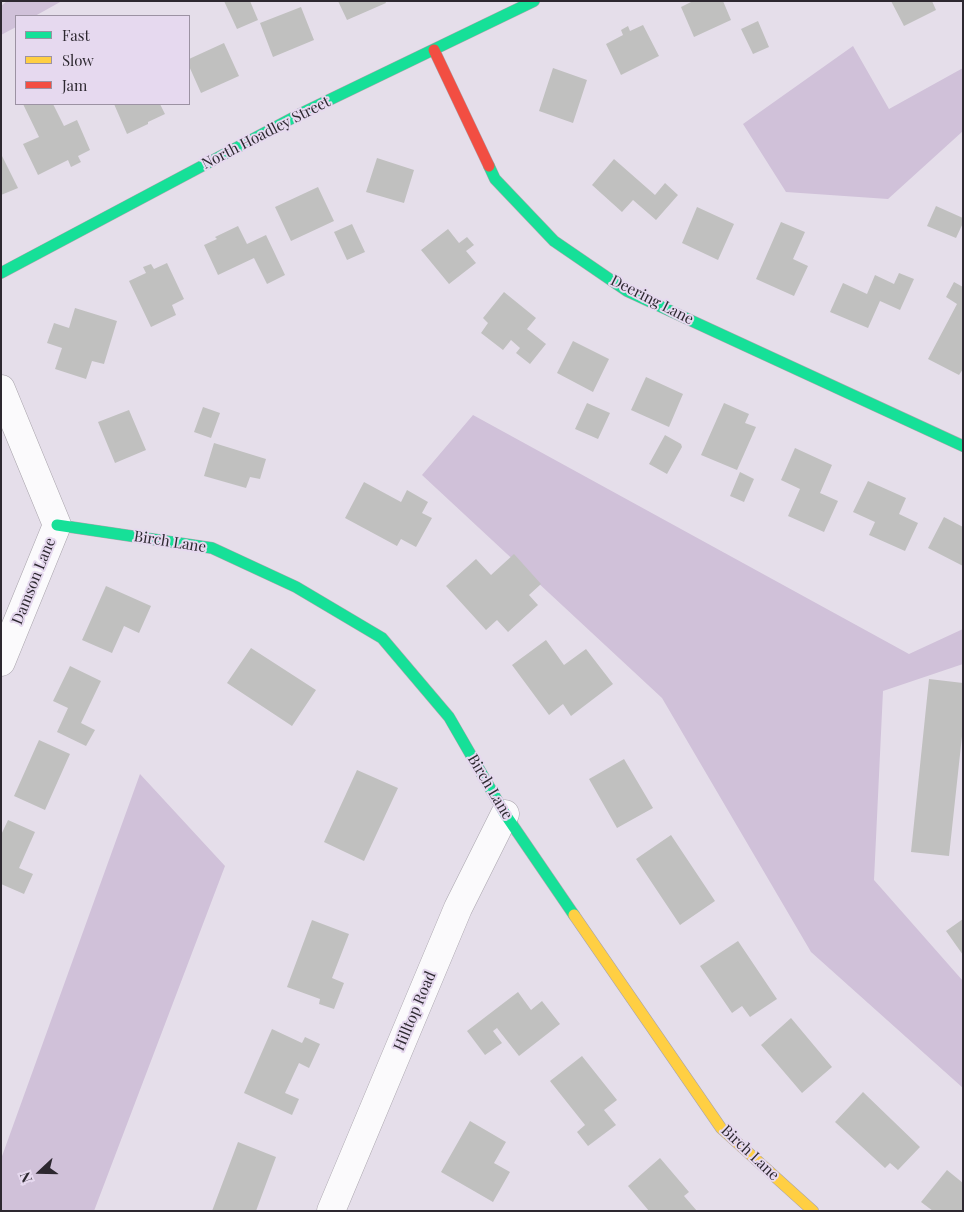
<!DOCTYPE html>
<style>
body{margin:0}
#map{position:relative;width:964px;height:1212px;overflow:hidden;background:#e5deea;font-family:"Playfair Display",serif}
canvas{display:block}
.frame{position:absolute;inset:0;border:2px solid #2d2830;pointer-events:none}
.legend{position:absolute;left:15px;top:15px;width:175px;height:90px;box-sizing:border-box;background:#e6d9ef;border:1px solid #9c92a3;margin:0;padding:6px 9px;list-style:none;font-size:15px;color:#2d2830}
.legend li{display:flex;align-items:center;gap:10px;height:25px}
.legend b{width:25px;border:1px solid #9c92a3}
.north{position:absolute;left:15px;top:1147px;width:50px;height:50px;-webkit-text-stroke:4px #e6d9ef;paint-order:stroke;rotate:249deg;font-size:14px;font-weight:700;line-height:20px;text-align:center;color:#2d2830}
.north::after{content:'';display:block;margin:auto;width:18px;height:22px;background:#2d2830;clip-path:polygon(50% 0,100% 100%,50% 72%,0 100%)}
</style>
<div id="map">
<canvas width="964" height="1212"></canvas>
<div class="frame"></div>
<ul class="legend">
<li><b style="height:6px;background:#16e098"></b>Fast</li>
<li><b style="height:6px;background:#ffcf43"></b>Slow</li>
<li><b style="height:6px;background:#f24e42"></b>Jam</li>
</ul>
<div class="north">N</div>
</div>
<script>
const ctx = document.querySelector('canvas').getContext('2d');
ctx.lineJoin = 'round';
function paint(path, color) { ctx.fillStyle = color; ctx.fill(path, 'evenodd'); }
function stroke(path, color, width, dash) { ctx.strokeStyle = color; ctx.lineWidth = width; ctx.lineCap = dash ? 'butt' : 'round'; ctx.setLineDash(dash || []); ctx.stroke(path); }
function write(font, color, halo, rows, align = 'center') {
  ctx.font = font + ' "Playfair Display",serif'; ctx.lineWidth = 4; ctx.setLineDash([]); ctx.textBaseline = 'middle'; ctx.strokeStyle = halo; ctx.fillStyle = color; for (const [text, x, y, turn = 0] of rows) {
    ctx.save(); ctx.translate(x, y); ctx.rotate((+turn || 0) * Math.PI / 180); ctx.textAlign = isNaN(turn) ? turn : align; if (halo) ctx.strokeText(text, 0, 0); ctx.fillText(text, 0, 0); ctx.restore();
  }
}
paint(new Path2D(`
 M 7,1 L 62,1 L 35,16 L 16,16 L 16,27 L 1,35 L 1,6 Z
 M 853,46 L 889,109 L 963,68 L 963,131 L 888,199 L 786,192 L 743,124 Z
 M 473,415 L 909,654 L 963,629 L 963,664 L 883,691 L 874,880 L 963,981 L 963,1088 L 811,952 L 662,698 L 422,475 Z
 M 140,774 L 225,866 L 94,1211 L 1,1211 L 1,1159 Z`), '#d0c1d9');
paint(new Path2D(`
 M 224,1 L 250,1 L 258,20 L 237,29 Z
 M 338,1 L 385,1 L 386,3 L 347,20 Z
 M 693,1 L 723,1 L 731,20 L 694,37 L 681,7 Z
 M 891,1 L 932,1 L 936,10 L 904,26 Z
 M 301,7 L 314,40 L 273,57 L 260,23 Z
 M 758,21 L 769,47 L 753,54 L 741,29 Z
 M 643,25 L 659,56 L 621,75 L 606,44 L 623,35 L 621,30 L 628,26 L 630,31 Z
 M 224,43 L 239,76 L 201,93 L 189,66 L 189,59 Z
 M 553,68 L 587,80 L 573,123 L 539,111 Z
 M 23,104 L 53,104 L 64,126 L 77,120 L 90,150 L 78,156 L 81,162 L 71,167 L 68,160 L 38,175 L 23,144 L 39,137 Z
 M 114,104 L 160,104 L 165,114 L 148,122 L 148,124 L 127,134 Z
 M 1,154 L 18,188 L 1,195 Z
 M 377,158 L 414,170 L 404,203 L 366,192 Z
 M 614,159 L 655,195 L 665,183 L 678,195 L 656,220 L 633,200 L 622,212 L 592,185 Z
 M 318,187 L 334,221 L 291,241 L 275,207 Z
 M 936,206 L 963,218 L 963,223 L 956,238 L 927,226 Z
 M 697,207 L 734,224 L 718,260 L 682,243 Z
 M 781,222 L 805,232 L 793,259 L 808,266 L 794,296 L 756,279 Z
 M 352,224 L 365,252 L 347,260 L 334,232 Z
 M 238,226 L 247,244 L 266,235 L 285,275 L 267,284 L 254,258 L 218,275 L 204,245 L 217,239 L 215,237 Z
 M 448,229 L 459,243 L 467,237 L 474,245 L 466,251 L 476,263 L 449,284 L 421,250 Z
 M 167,263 L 184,299 L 172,305 L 176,315 L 151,327 L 129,281 L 146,273 L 143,267 L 151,264 L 154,269 Z
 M 899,273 L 914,279 L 900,310 L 880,301 L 868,328 L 830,312 L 843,283 L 867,294 L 875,275 L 894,284 Z
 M 954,282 L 963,287 L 963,369 L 959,375 L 928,359 L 957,304 L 946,297 Z
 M 504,292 L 536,318 L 527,329 L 546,344 L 530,364 L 516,353 L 520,348 L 511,340 L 503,350 L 481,333 L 488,323 L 483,318 Z
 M 75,308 L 117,321 L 104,364 L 92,361 L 86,379 L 55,369 L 62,348 L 47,343 L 54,323 L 69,328 Z
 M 573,341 L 609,359 L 593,392 L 557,373 Z
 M 646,377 L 683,394 L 669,427 L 631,410 Z
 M 587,403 L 610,413 L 598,439 L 575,429 Z
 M 724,403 L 749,414 L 745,423 L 756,427 L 737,470 L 701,455 Z
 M 203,407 L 220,413 L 211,438 L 194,432 Z
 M 129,410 L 146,450 L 115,463 L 98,422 Z
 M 665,435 L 681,444 L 682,447 L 667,474 L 649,464 Z
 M 214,443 L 266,459 L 260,479 L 250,477 L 246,488 L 204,476 Z
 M 795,448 L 832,465 L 820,493 L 838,501 L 824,532 L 788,516 L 800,489 L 781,480 Z
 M 740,472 L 754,479 L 744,502 L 730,496 Z
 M 868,481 L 906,498 L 899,514 L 918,523 L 905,551 L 869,535 L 875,522 L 853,512 Z
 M 364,482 L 401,502 L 407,490 L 428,502 L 422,513 L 432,518 L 416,547 L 401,539 L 397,546 L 345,518 Z
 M 944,517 L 963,527 L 963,566 L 928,548 Z
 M 514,554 L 541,584 L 529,595 L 538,605 L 508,632 L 497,620 L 486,630 L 446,586 L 476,559 L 491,575 Z
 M 106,586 L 151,606 L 139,633 L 124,626 L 112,653 L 82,640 Z
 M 546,640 L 564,665 L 586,649 L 613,684 L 571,716 L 563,704 L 549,715 L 512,665 Z
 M 251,648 L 316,690 L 292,726 L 227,683 Z
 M 70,666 L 101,681 L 81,723 L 95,730 L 86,746 L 57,732 L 68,708 L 53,701 Z
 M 929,679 L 963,683 L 963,727 L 949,856 L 911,852 Z
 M 39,740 L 70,754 L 45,810 L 14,796 Z
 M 624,759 L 653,808 L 617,828 L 589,779 Z
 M 357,770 L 398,788 L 364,861 L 324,842 Z
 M 8,820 L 35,832 L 19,868 L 33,874 L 24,894 L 1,884 L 1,835 Z
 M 671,835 L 715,901 L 680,925 L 636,859 Z
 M 963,919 L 963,955 L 946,931 Z
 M 312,920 L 349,934 L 332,978 L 344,983 L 334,1009 L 319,1004 L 320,999 L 287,987 Z
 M 738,941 L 777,999 L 750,1017 L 742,1006 L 732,1013 L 700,966 Z
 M 518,992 L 531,1010 L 542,1001 L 560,1024 L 519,1056 L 497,1028 L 493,1031 L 502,1043 L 485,1055 L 467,1031 Z
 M 791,1018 L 832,1067 L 802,1093 L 761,1045 Z
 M 272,1029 L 302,1043 L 305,1037 L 320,1044 L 309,1068 L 299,1063 L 285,1093 L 299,1099 L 292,1115 L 244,1093 Z
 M 582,1056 L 617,1100 L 604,1110 L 616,1125 L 588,1146 L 577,1132 L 585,1125 L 550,1081 Z
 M 863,1092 L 920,1147 L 898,1170 L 890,1163 L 885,1168 L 835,1122 Z
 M 470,1121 L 506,1142 L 494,1163 L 510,1172 L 493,1202 L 441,1172 Z
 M 238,1142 L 276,1157 L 256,1211 L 212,1211 Z
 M 660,1158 L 689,1192 L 684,1196 L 697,1211 L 649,1211 L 628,1186 Z
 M 947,1170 L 963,1183 L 963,1211 L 933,1211 L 921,1202 Z`), '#c0c0bf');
const street = new Path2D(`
 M 1,389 L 57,525 L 1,662
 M 331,1211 L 458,908 L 505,814`);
const fast = new Path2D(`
 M 489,166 L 495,179 L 554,241 L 627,291 L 963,446
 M 1,273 L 298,115 L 534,1
 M 57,525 L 212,548 L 296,587 L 382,638 L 449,717 L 505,814 L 574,915`);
const slow = new Path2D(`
 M 574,915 L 721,1128 L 813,1211`);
const jam = new Path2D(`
 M 434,50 L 489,166`);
stroke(street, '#a9a4ac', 29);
stroke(fast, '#a9a4ac', 12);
stroke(slow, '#a9a4ac', 12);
stroke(jam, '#a9a4ac', 12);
stroke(street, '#fbfafc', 28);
stroke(fast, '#16e098', 11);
stroke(slow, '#ffcf43', 11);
stroke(jam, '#f24e42', 11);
write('15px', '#2d2830', '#e6d9ef', [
 ["North Hoadley Street",266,133,-27],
 ["Deering Lane",652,300,27],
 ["Birch Lane",170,542,9],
 ["Damson Lane",34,581,-68],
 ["Birch Lane",490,787,59],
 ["Hilltop Road",415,1011,-67],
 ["Birch Lane",750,1153,43]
]);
</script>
